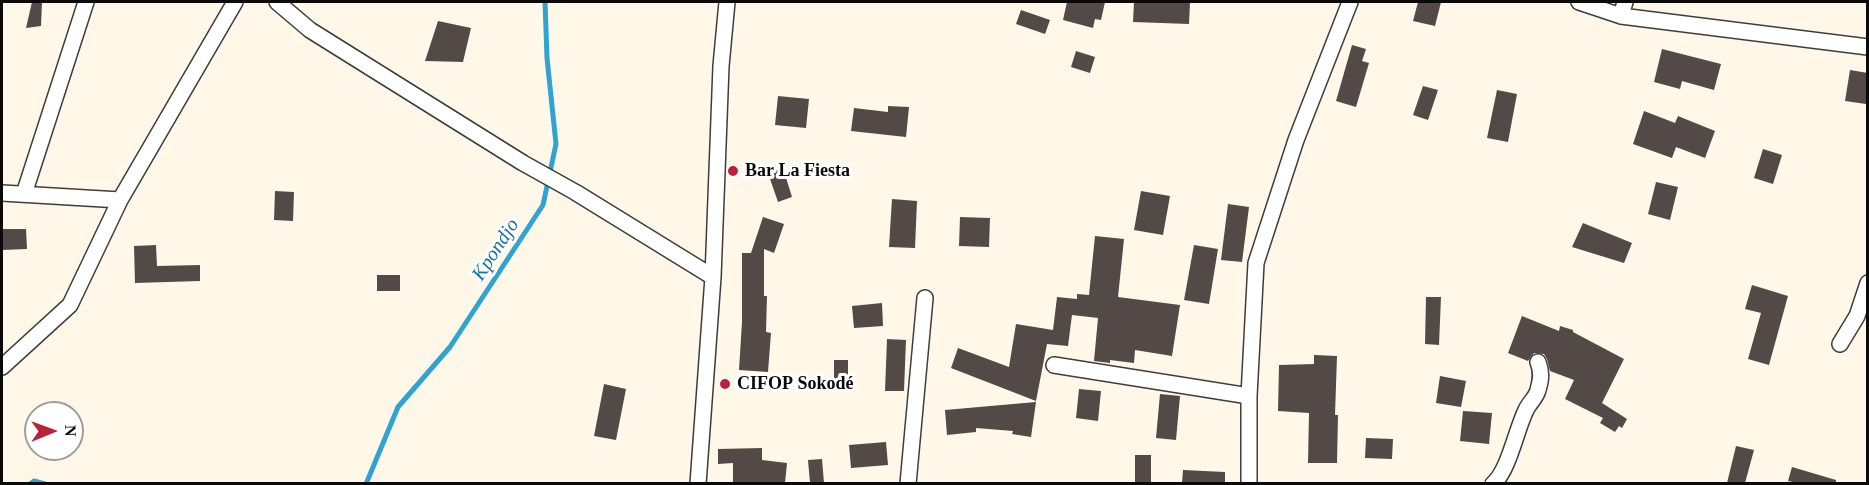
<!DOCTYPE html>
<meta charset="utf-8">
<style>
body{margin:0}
#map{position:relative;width:1869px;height:485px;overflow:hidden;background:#fff8e8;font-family:Georgia,serif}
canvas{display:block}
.frame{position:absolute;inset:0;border:3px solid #0a0a0a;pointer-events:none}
.north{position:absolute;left:24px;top:401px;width:60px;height:60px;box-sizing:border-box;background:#fff;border:2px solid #9d9d9d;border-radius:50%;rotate:89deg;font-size:16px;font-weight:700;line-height:24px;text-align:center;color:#0a0a0a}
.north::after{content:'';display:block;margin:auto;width:21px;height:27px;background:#bd203a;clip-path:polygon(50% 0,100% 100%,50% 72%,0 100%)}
</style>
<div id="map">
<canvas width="1869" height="485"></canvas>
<div class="frame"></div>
<div class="north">N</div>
</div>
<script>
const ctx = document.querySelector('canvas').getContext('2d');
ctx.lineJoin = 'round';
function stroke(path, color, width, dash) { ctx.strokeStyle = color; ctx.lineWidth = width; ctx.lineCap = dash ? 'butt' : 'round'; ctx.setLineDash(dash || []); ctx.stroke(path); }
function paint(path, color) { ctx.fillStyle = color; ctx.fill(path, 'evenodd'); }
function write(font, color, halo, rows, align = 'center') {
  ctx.font = font + ' Georgia,serif'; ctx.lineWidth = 6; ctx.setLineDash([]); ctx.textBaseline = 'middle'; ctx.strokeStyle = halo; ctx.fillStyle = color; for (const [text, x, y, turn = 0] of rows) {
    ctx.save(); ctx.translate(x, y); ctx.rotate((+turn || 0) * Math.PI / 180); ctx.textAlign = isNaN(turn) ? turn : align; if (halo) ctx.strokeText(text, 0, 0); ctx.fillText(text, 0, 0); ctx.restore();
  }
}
stroke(new Path2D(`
 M 30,484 L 34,481 L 45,484
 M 366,484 L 398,407 L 450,347 L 543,205 L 556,144 L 547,58 L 545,2`), '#30a4d1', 5);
paint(new Path2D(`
 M 32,2 L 42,2 L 41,26 L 26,28 Z
 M 1067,2 L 1105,2 L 1101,20 L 1095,19 L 1093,28 L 1063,20 Z
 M 1134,2 L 1190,2 L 1189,24 L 1133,22 Z
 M 1418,2 L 1441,2 L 1435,26 L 1413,21 Z
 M 1021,10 L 1050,20 L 1045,34 L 1016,24 Z
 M 438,21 L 471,28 L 463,62 L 425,61 Z
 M 1352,45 L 1366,49 L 1362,61 L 1369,63 L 1356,107 L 1336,101 Z
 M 1662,49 L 1721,64 L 1714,90 L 1682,81 L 1680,89 L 1654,82 Z
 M 1076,51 L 1095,57 L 1090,73 L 1071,67 Z
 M 1850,70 L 1868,73 L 1866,104 L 1845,101 Z
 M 1423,86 L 1438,90 L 1428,120 L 1413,115 Z
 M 1497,90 L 1517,94 L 1508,142 L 1487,138 Z
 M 778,96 L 809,99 L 806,128 L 775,125 Z
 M 888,106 L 909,107 L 906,137 L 851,131 L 854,108 L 888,112 Z
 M 1644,111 L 1675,123 L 1678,116 L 1715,131 L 1705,158 L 1676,147 L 1672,158 L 1633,144 Z
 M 1763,149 L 1782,155 L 1773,184 L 1754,178 Z
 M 783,168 L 792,197 L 778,202 L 768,173 Z
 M 1656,182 L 1678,187 L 1670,220 L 1648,214 Z
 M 275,191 L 294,192 L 293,221 L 274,220 Z
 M 1141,191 L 1170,196 L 1163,235 L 1134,230 Z
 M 892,199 L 917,201 L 915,248 L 889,247 Z
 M 1228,204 L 1249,207 L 1242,262 L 1221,260 Z
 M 763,217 L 784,224 L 774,253 L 764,249 L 764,296 L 767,296 L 766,332 L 771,333 L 768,372 L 739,370 L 742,322 L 742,253 L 751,253 Z
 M 960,217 L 990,218 L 989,247 L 959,246 Z
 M 1583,223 L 1632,243 L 1624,263 L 1572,247 Z
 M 2,229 L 26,229 L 27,249 L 2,250 Z
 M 1095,236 L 1124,239 L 1118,297 L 1180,305 L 1172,356 L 1135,350 L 1134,363 L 1110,360 L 1110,363 L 1094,361 L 1098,318 L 1072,315 L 1068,346 L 1047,344 L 1036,401 L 951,368 L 958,348 L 1009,367 L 1016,324 L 1053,330 L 1057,297 L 1077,299 L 1077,294 L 1089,295 Z
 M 156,245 L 157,266 L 200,265 L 200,281 L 135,283 L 134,246 Z
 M 1194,245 L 1218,249 L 1209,304 L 1184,300 Z
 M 377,275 L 400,275 L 400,291 L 377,291 Z
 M 1752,285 L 1788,296 L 1769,365 L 1748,359 L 1761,313 L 1745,309 Z
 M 1426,297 L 1441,297 L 1439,345 L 1425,344 Z
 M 882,303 L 883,326 L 854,328 L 852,306 Z
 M 1522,316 L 1559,331 L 1560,326 L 1573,330 L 1573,332 L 1624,359 L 1602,403 L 1627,419 L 1622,428 L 1619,426 L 1615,432 L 1600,423 L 1603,418 L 1565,399 L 1574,380 L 1550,371 L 1547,359 L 1544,354 L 1534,353 L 1528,361 L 1508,353 Z
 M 887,339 L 906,340 L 904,391 L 885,391 Z
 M 1314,355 L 1337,356 L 1335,415 L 1338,415 L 1337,463 L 1308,463 L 1309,413 L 1278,411 L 1279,365 L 1314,364 Z
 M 834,360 L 848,360 L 848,385 L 834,385 Z
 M 1440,376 L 1466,381 L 1461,407 L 1436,403 Z
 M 604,384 L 626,389 L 616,440 L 594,436 Z
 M 1079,389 L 1101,391 L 1098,421 L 1076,418 Z
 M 1160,394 L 1180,396 L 1176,440 L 1156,438 Z
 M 1036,402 L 1031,437 L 1012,434 L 1013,431 L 976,428 L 976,432 L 947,435 L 945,410 Z
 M 1463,411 L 1492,413 L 1489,444 L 1460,441 Z
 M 1366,438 L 1393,439 L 1392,459 L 1365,458 Z
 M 886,442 L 888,465 L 851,468 L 849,445 Z
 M 1736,446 L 1754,450 L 1745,483 L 1727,483 Z
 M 762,448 L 762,460 L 787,463 L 785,483 L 733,483 L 733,463 L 718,464 L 718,449 Z
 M 1135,455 L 1151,455 L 1151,483 L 1135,483 Z
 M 822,459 L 824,483 L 810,483 L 808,460 Z
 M 1792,467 L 1836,480 L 1836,483 L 1797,483 L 1788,481 Z
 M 1183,470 L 1225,472 L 1225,483 L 1182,483 Z`), '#534a47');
const minor = new Path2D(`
 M 277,2 L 310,30 L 523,163 L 575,192 L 713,277
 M 1579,2 L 1621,16 L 1868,47
 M 1621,16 L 1625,2
 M 2,193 L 120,200 L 235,2
 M 24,194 L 86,2
 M 1840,344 L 1857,316 L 1868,283
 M 1054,365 L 1249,396
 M 2,367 L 70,305 L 120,200
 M 698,484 L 713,277 L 721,66 L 727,2
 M 908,484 L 925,298
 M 1249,484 L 1249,396 L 1256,263 L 1296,140 L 1350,2
 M 1493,484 C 1509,470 1516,430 1526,410 C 1529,403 1536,398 1538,390 C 1541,380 1542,372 1538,362`);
stroke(minor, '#3d3d3d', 18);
stroke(minor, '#fff', 15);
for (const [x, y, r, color] of [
 [733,171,6,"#bd203a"],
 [725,384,6,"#bd203a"]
]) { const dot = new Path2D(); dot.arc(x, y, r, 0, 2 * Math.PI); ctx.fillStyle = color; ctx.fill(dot); stroke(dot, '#fff', 2); }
write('bold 18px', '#0a0a0a', '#fff', [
 ["Bar La Fiesta",745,171],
 ["CIFOP Sokodé",737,384]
], 'left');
write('italic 20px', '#12729e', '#fff', [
 ["Kpondjo",496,250,-57]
]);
</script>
